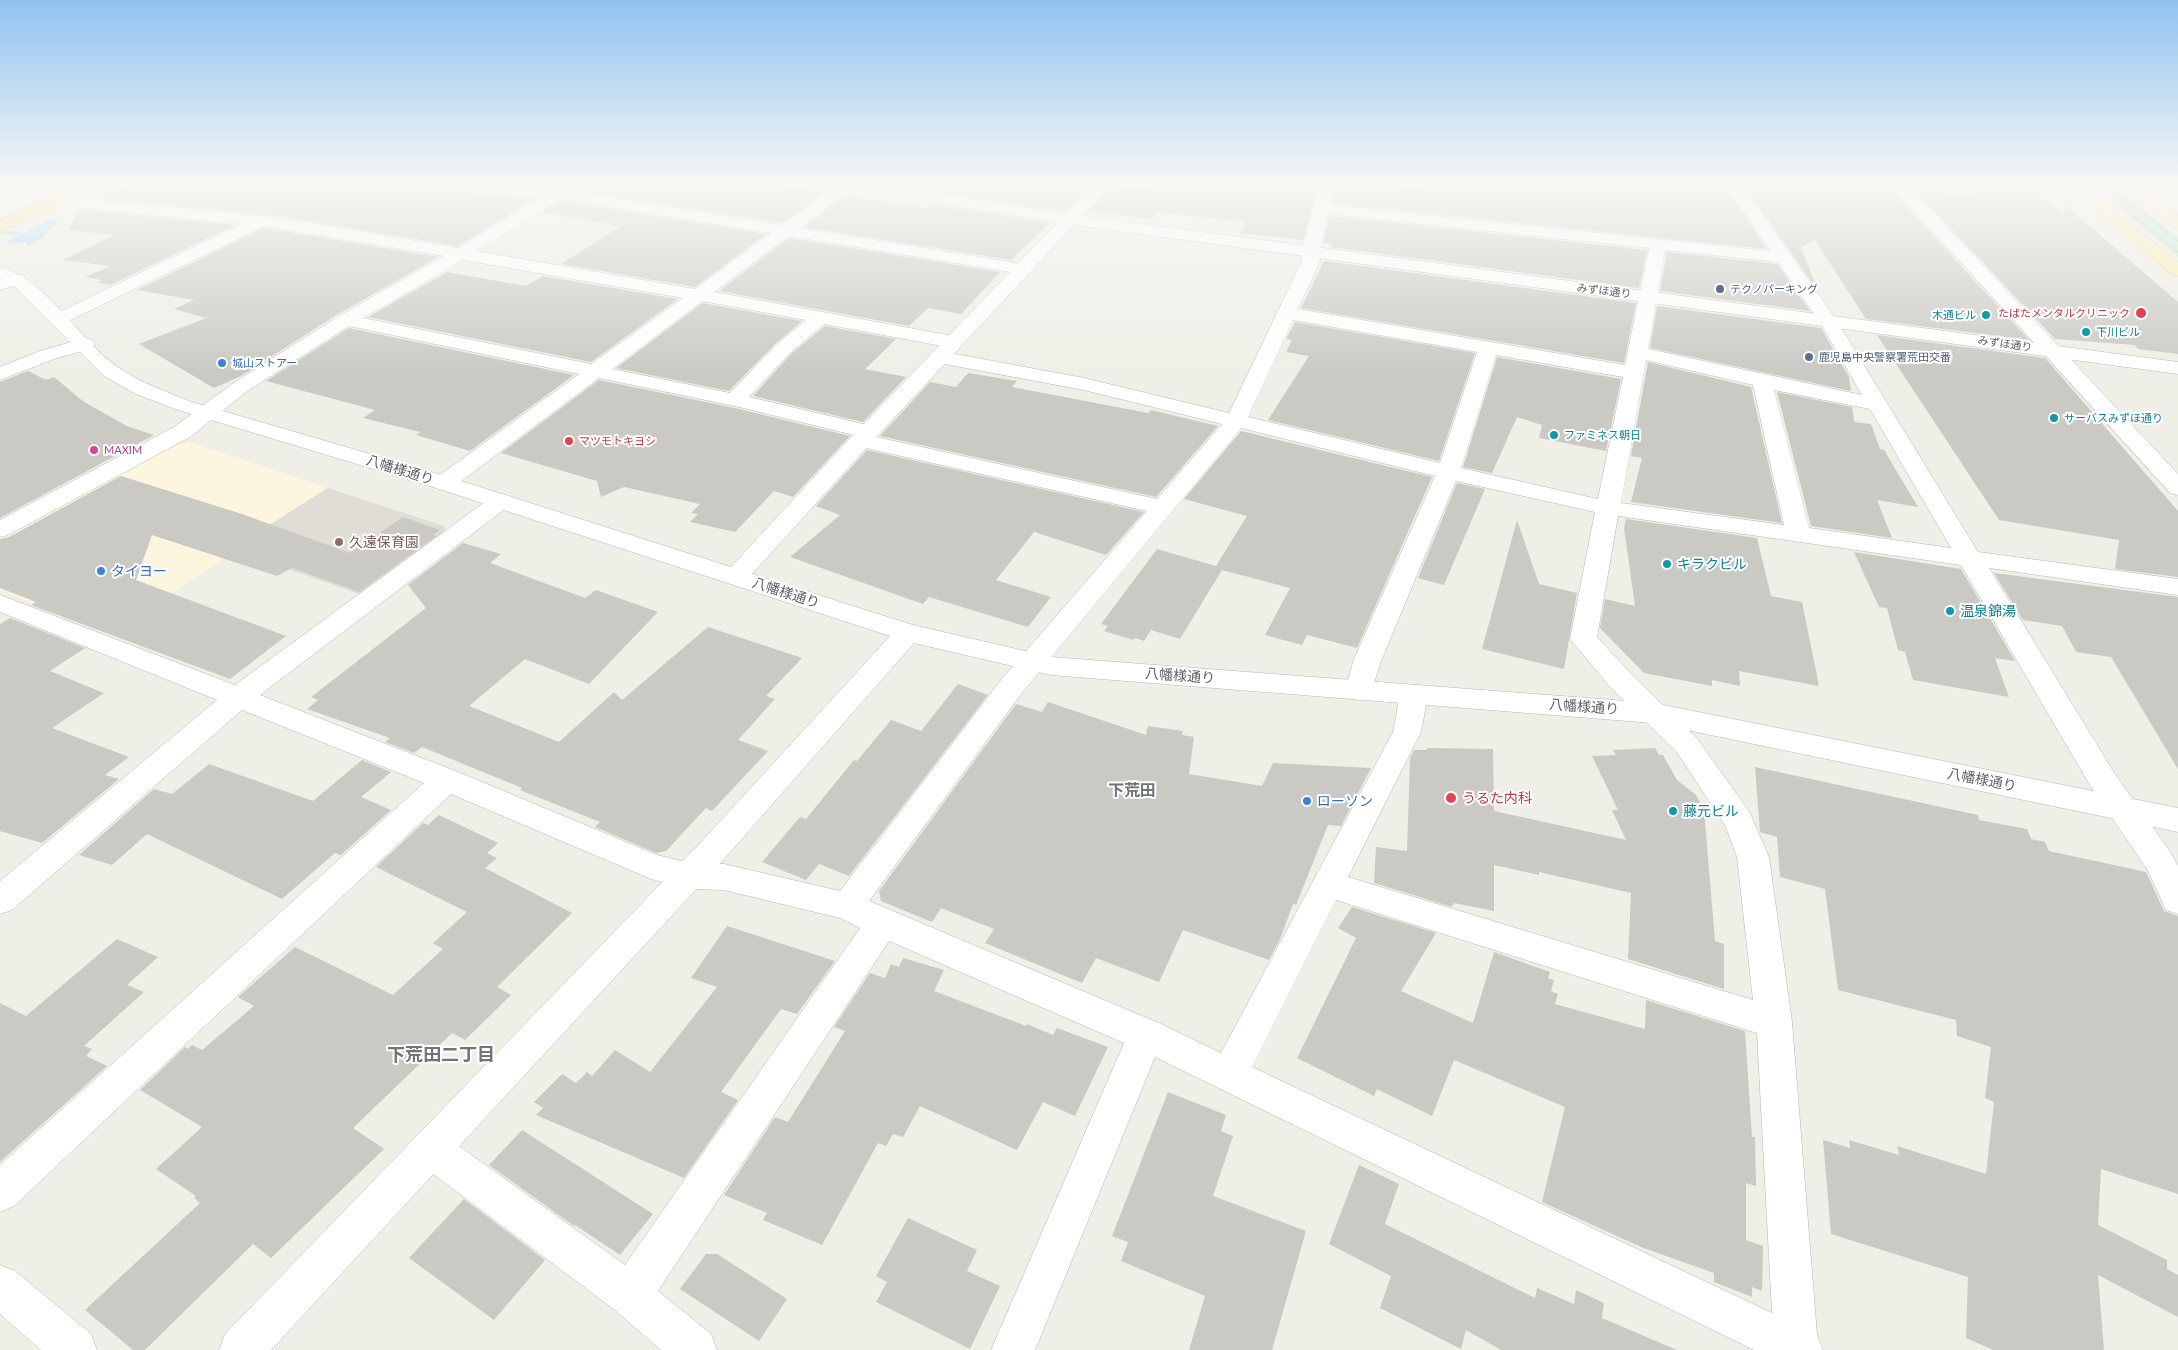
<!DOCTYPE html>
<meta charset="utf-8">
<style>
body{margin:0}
canvas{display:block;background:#efeee7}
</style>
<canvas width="2178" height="1350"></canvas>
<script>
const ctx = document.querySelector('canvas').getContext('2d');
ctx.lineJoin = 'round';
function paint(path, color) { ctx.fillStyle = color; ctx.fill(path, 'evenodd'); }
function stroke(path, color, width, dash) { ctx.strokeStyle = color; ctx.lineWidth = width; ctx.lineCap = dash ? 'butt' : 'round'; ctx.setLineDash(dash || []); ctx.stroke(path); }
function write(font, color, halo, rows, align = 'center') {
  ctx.font = font + ' Lato,"Noto Sans JP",sans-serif'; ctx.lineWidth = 4; ctx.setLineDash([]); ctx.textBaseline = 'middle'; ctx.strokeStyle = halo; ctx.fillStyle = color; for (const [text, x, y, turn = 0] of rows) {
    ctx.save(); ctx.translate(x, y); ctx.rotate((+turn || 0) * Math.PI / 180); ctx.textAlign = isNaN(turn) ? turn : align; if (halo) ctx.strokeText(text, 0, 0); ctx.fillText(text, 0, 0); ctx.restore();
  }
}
paint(new Path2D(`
 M 189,442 L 328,488 L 231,548 L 236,551 L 108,634 L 0,590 L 0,538 L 173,445 Z`), '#fcf6df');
paint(new Path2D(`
 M 328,488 L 444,526 L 447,536 L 362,595 L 231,549 Z`), '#dfddd5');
paint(new Path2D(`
 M 2102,194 L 2126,195 L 2178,237 L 2178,257 Z`), '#c5e5c5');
paint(new Path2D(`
 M 51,219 L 58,221 L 41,240 L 14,244 L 6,242 Z`), '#acd8fb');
paint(new Path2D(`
 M 0,229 L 32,234 L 35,236 L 32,244 L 29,246 L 26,244 L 28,237 L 0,233 Z`), '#acd8fb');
paint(new Path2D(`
 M 126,185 L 454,185 L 464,192 L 535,198 L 458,246 L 281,216 L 98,198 Z
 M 581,185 L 781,185 L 824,192 L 782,223 L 576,190 Z
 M 953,185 L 1090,185 L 1068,209 L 1062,211 L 944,193 Z
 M 1112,185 L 1165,190 L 1168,185 L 1318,185 L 1303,240 L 1240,233 L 1246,222 L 1157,212 L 1152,219 L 1089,211 Z
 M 1338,185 L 1391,185 L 1462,192 L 1463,185 L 1724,185 L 1767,249 L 1333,203 Z
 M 1744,185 L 1887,185 L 2029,340 L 1866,319 L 1815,240 L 1801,247 L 1818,291 Z
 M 1970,185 L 2028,185 L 2064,214 L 2064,204 L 2178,302 L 2178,354 L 2138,349 L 2134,345 L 2055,339 L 1916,191 L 1979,194 Z
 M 845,195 L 926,208 L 930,204 L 1050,223 L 1011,260 L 805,227 Z
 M 560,201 L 766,234 L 695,287 L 561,264 L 621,226 L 542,212 Z
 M 78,210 L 235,225 L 110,285 L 97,283 L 102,280 L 85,277 L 110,266 L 63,260 L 114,235 L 69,230 Z
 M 1329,216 L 1647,250 L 1639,288 L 1331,247 L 1332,244 L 1323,243 Z
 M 264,228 L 438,257 L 338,314 L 241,376 L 214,388 L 139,344 L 206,318 L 174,309 L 194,300 L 137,290 Z
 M 789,238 L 1000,272 L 961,314 L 928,308 L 909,326 L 719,291 Z
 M 1667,252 L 1777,264 L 1810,311 L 1660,291 Z
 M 1324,261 L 1636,303 L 1624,363 L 1301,308 Z
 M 447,272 L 526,286 L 543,276 L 678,299 L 591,362 L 368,317 Z
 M 702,303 L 802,321 L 775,344 L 729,391 L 616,368 Z
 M 1657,306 L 1821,328 L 1849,377 L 1851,391 L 1650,348 Z
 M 1295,322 L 1475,353 L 1439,461 L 1268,420 L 1309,356 L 1286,352 L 1292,340 L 1286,339 Z
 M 825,326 L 896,339 L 865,369 L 906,377 L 863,422 L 753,396 L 791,354 Z
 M 349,328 L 574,375 L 470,451 L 416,435 L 420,432 L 363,418 L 375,410 L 266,381 Z
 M 1877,335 L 2045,358 L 2178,511 L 2178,577 L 2115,569 L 2119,540 L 1999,520 Z
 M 1497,357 L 1621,379 L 1606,451 L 1539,438 L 1542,425 L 1517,417 L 1492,473 L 1463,467 Z
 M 1648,362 L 1751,387 L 1782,523 L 1631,502 L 1642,458 L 1631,456 Z
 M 28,371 L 46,380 L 54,377 L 84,402 L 127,426 L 154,435 L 0,518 L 0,382 Z
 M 968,373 L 1017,381 L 1012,387 L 1148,413 L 1151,410 L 1218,426 L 1156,497 L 880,436 L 930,382 L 956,387 Z
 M 599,380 L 735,408 L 850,436 L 793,497 L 774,491 L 735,532 L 690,522 L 698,514 L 691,513 L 700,504 L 624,487 L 601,497 L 597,481 L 501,453 Z
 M 1777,392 L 1852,407 L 1854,422 L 1871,424 L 1880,449 L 1884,450 L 1918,507 L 1877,500 L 1892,538 L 1811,526 Z
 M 1241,431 L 1432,477 L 1357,648 L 1307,635 L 1302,645 L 1265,635 L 1290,588 L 1222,570 L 1180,639 L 1151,630 L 1144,641 L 1135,638 L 1133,640 L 1104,631 L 1108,626 L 1101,624 L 1157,549 L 1216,566 L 1247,516 L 1184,499 Z
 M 867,450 L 1144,512 L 1106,555 L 1034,532 L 996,580 L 1051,597 L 1028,627 L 929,597 L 923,604 L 790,557 L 840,515 L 816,506 Z
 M 121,476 L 242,514 L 350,553 L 403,517 L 440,530 L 433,535 L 436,536 L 359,592 L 292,568 L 277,576 L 152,535 L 136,580 L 286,636 L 230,679 L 31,605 L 36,602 L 0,588 L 0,539 L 9,537 Z
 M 1457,483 L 1485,489 L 1444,585 L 1418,578 Z
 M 1626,519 L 1757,538 L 1771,596 L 1802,602 L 1819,686 L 1739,671 L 1740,686 L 1712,680 L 1712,686 L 1644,673 L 1600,628 L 1605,599 L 1635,606 L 1624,528 Z
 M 1517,520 L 1539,584 L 1577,593 L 1564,669 L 1482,649 Z
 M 463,543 L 501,554 L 490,563 L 585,598 L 596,590 L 658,612 L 589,684 L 525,659 L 469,706 L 559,742 L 614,692 L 622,700 L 708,627 L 802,658 L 766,696 L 775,699 L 738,740 L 768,751 L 712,811 L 706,808 L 666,851 L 656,853 L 595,827 L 600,822 L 520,790 L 522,788 L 422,747 L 414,753 L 385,742 L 390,738 L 307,709 L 318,700 L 311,697 L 426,608 L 408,585 Z
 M 1854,552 L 1961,569 L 2015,661 L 1995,658 L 2009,697 L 1913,680 L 1905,652 L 1898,650 L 1887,608 L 1879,607 Z
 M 1994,573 L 2178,597 L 2178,769 L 2111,657 L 2076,652 L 2062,626 L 2023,620 Z
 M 10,618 L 85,648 L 50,671 L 104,693 L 52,728 L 129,757 L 105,775 L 119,779 L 42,843 L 0,831 L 0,624 Z
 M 958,684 L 988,695 L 849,876 L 819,864 L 806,880 L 762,862 L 800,817 L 806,819 L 854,760 L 857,761 L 891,720 L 921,731 Z
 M 1048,702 L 1146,735 L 1148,726 L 1183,731 L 1182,735 L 1194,737 L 1189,774 L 1262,786 L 1273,763 L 1371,768 L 1341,826 L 1328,825 L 1296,905 L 1293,904 L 1280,939 L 1269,960 L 1183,930 L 1159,982 L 1096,958 L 1082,983 L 985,943 L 994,929 L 941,908 L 932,922 L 881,901 L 879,891 L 1016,704 L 1042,712 Z
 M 1427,748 L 1493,749 L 1494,811 L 1626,840 L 1612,810 L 1618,810 L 1592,756 L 1616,755 L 1613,750 L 1655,748 L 1659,755 L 1663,755 L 1677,780 L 1696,795 L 1704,810 L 1715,941 L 1724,944 L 1724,989 L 1628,959 L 1631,893 L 1539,872 L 1539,875 L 1494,865 L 1494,911 L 1454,903 L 1452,907 L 1374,883 L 1376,847 L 1407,851 L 1410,758 L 1414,750 L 1427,750 Z
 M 362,760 L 391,772 L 361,797 L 391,810 L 341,855 L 335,853 L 282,899 L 147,834 L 112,865 L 79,855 L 154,789 L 172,794 L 209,764 L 313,801 Z
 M 1755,767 L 1978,815 L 1979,820 L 2027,829 L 2031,839 L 2045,842 L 2049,851 L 2146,872 L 2164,911 L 2178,916 L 2178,1194 L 2101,1169 L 2098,1225 L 2167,1260 L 2167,1269 L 2178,1275 L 2178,1317 L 2098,1275 L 2104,1350 L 1993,1350 L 1966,1338 L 1968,1277 L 1831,1234 L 1823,1140 L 1850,1148 L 1849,1140 L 1899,1155 L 1897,1146 L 1986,1174 L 1994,1102 L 1985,1098 L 1991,1047 L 1957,1036 L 1956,1020 L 1838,990 L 1825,889 L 1780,877 L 1777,837 L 1760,832 Z
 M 439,815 L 498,843 L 487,853 L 497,858 L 485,868 L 572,913 L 497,987 L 511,995 L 465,1040 L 452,1033 L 353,1128 L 384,1149 L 271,1258 L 253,1244 L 145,1350 L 133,1350 L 85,1310 L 200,1203 L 194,1198 L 196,1196 L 156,1169 L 202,1127 L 140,1090 L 185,1047 L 188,1049 L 192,1045 L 202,1050 L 254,1006 L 238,997 L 295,947 L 393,995 L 443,949 L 433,943 L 467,912 L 376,867 L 423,823 L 428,825 Z
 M 1352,907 L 1436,933 L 1401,991 L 1473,1023 L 1494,952 L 1550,972 L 1548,978 L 1554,980 L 1551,991 L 1558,994 L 1555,1004 L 1645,1029 L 1646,1000 L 1745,1031 L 1752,1137 L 1755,1137 L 1756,1186 L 1746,1183 L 1746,1240 L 1763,1246 L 1762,1291 L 1752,1287 L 1752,1297 L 1714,1282 L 1714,1273 L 1641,1247 L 1542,1202 L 1565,1107 L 1454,1060 L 1432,1116 L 1377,1089 L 1374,1096 L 1297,1058 L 1356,938 L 1338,928 Z
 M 727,926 L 835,961 L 797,1014 L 781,1009 L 721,1092 L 738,1100 L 684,1178 L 536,1115 L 543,1108 L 534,1102 L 562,1074 L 576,1083 L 587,1072 L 592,1076 L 615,1050 L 650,1072 L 717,987 L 691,978 Z
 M 117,939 L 158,957 L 127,985 L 144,992 L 84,1046 L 92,1049 L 86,1056 L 107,1066 L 0,1162 L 0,1003 L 26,1016 Z
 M 903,958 L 944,970 L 934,991 L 1026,1026 L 1027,1024 L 1053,1035 L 1057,1028 L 1108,1047 L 1075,1116 L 1043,1102 L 1017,1150 L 920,1106 L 903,1137 L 893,1134 L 886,1146 L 878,1143 L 822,1245 L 763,1220 L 767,1213 L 724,1195 L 775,1117 L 788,1122 L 845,1031 L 834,1027 L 870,973 L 885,978 L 891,964 L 899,967 Z
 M 1168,1092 L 1226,1115 L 1221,1131 L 1233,1136 L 1213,1196 L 1306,1231 L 1272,1350 L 1189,1350 L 1205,1296 L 1121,1261 L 1128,1242 L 1112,1236 Z
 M 522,1130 L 653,1214 L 620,1255 L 575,1225 L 574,1226 L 489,1165 Z
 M 1359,1165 L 1399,1184 L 1385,1224 L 1535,1298 L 1537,1288 L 1574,1304 L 1576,1290 L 1604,1303 L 1602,1318 L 1677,1350 L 1501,1350 L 1466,1330 L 1461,1349 L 1380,1308 L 1391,1276 L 1329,1244 Z
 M 464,1199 L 545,1260 L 494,1320 L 409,1258 Z
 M 908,1218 L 977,1250 L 967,1271 L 1000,1286 L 970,1349 L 876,1302 L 887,1282 L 876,1276 Z
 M 706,1254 L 717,1254 L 787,1299 L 759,1341 L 680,1289 Z`), '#cbc9c4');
const minor = new Path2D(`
 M 456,185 L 513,185 L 554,189 L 560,185 L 579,185 L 572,191 L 782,225 L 837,185 L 855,185 L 800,228 L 1023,264 L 1029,265 L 1032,269 L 1029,273 L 1023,274 L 789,236 L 714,292 L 953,336 L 960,338 L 963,342 L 960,346 L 953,348 L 824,324 L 790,353 L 749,397 L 876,427 L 879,432 L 876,437 L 1157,499 L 1222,424 L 1084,390 L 939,363 L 932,361 L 929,357 L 932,353 L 939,351 L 1084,378 L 1229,413 L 1302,261 L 1301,253 L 1320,185 L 1336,185 L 1331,205 L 1771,251 L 1726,185 L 1742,185 L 1837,321 L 1978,552 L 2178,579 L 2178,595 L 1989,568 L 2113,771 L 2171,853 L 2178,866 L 2178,914 L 2166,910 L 2147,869 L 2091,787 L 1961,565 L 1618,516 L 1597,637 L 1633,676 L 1696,737 L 1750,813 L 1769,857 L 1792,1022 L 1817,1335 L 1823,1350 L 1754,1350 L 1155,1057 L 1035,1350 L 991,1350 L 1124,1043 L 889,941 L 658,1291 L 711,1334 L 717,1350 L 661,1350 L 615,1310 L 417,1162 L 411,1149 L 417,1136 L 431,1130 L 445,1136 L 625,1265 L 860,928 L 840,918 L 724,890 L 689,889 L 651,879 L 451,794 L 14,1206 L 0,1212 L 0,1165 L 424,783 L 242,710 L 12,910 L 0,914 L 0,881 L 217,700 L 0,612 L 0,595 L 235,685 L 493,496 L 501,494 L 509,496 L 513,501 L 509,506 L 260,695 L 458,772 L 657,855 L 689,863 L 724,864 L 840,891 L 1001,680 L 1147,511 L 861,447 L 853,445 L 850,440 L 854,435 L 735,406 L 599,378 L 452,488 L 444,490 L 436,488 L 433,483 L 436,478 L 579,374 L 349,326 L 246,392 L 190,437 L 8,535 L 0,537 L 0,520 L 174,427 L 232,384 L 339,316 L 444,256 L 264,226 L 60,325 L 53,323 L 51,319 L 53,315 L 242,224 L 58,206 L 50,201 L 52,198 L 58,196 L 281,218 L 458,248 L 541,197 L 464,190 ZM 560,199 L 771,233 L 695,289 L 476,251 ZM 1328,214 L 1649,248 L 1625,365 L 1298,309 L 1320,261 L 1319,253 ZM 1665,250 L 1778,262 L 1819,321 L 1862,395 L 1648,349 ZM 463,260 L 683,298 L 591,364 L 363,318 ZM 702,301 L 806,320 L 776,345 L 730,393 L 612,369 ZM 1293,320 L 1477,352 L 1440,463 L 1248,417 ZM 1496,355 L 1623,377 L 1598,499 L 1461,468 ZM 1646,360 L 1753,385 L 1784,525 L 1621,503 ZM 1774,390 L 1870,409 L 1951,548 L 1809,528 ZM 1241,428 L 1435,476 L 1354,659 L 1345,690 L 1349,697 L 1359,700 L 1369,697 L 1382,659 L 1456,481 L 1595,512 L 1570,639 L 1613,690 L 1676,751 L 1725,825 L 1737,857 L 1753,1000 L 1348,877 L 1421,732 L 1428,695 L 1424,688 L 1414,685 L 1404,688 L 1400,695 L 1393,732 L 1221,1053 L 1159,1023 L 869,901 L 1021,694 ZM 1336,900 L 1757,1033 L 1772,1313 L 1252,1067 Z
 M 1891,185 L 1908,185 L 2178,474 L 2178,495 L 2170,493 Z
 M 2097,185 L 2178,186 L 2178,196 L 2105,190 Z
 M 0,190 L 26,193 L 34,198 L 26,203 L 0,200 Z
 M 17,274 L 23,275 L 26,279 L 23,283 L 0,290 L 0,279 Z
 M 85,338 L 92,340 L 95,344 L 92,348 L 54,359 L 0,380 L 0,367 L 40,351 Z
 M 0,1265 L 15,1271 L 91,1334 L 97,1350 L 41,1350 L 0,1314 Z`);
const tertiary = new Path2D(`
 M 844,185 L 882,185 L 1066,214 L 1093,185 L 1110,185 L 1082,216 L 2178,362 L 2178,374 L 1074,225 L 869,445 L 752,574 L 913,625 L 1051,657 L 1653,703 L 2178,808 L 2178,832 L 1653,723 L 1051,675 L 914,643 L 725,858 L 271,1350 L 219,1350 L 225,1334 L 703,840 L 890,636 L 436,488 L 175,409 L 136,394 L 104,376 L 11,283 L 0,278 L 0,267 C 46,278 80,342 119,368 C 141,383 165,391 189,401 L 452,478 L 731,567 L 853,435 L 1058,222 L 852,190 Z`);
const primary = new Path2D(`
 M 2067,185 L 2084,185 L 2178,262 L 2178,276 L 2172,275 Z
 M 2121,185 L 2139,185 L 2178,215 L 2178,228 L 2172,226 Z`);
const trunk = new Path2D(`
 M 79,185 L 100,185 L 97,188 L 0,232 L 0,221 Z`);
stroke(minor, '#b4b7ba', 1);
stroke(tertiary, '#b4b7ba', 1);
stroke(primary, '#eac665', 1);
stroke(trunk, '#eaa60d', 1);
paint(minor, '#fff');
paint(tertiary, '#fff');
paint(primary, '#fbefb0');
paint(trunk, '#f9e7a3');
stroke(new Path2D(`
 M 2096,185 L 2178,252
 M 2108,185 L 2178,241`), '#b5b6b6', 1);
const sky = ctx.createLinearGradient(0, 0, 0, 374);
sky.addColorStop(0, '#90c2f0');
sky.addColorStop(0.49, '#f8f7f4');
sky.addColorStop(1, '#f8f7f400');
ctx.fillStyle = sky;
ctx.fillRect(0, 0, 2178, 374);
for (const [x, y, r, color] of [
 [1720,289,5,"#5c6f8a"],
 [2141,313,6,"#e0444e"],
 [1986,315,5,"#0f9aa8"],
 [2086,332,5,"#0f9aa8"],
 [1809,357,5,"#5c6f8a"],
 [222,363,5,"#3f7fe0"],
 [2054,418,5,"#0f9aa8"],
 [1554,435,5,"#0f9aa8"],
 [569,441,5,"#e0444e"],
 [94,450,5,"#d1479c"],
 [339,542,5,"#8d6e63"],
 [1667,564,5,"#0f9aa8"],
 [101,571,5,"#3f7fe0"],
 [1950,611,5,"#0f9aa8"],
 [1451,798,6,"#e0444e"],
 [1307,801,5,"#3f7fe0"],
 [1673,811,5,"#0f9aa8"]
]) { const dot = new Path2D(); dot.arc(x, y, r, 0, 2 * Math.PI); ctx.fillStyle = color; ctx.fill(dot); stroke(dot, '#fff', 2); }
write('11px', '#4e5e75', '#fff', [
 ["テクノパーキング",1730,289],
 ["鹿児島中央警察署荒田交番",1819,357]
], 'left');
write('11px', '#5e6266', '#fff', [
 ["みずほ通り",1604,291,7],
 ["みずほ通り",2005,344,8]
]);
write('11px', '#be3a42', '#fff', [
 ["たばたメンタルクリニック",2130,313],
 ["マツモトキヨシ",579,441,"left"]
], 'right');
write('11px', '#0d838f', '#fff', [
 ["木通ビル",1976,315,"right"],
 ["下川ビル",2096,332],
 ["サーバスみずほ通り",2064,418],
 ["ファミネス朝日",1564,435]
], 'left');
write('11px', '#366cbe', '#fff', [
 ["城山ストアー",232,363]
], 'left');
write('11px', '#b23c85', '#fff', [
 ["MAXIM",104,450]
], 'left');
write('14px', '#5e6266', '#fff', [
 ["八幡様通り",400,470,17],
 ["八幡様通り",786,593,18],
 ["八幡様通り",1180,676,4],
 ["八幡様通り",1584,707,4],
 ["八幡様通り",1982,780,11]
]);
write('14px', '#785e54', '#fff', [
 ["久遠保育園",349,542]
], 'left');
write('14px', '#0d838f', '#fff', [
 ["キラクビル",1677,564],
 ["温泉錦湯",1960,611],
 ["藤元ビル",1683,811]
], 'left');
write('14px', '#366cbe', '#fff', [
 ["タイヨー",111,571],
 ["ローソン",1317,801]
], 'left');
write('14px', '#be3a42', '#fff', [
 ["うるた内科",1462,798]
], 'left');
write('bold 16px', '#6f7478', '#fff', [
 ["下荒田",1132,791]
]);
write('bold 18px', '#6f7478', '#fff', [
 ["下荒田二丁目",441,1055]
]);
</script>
